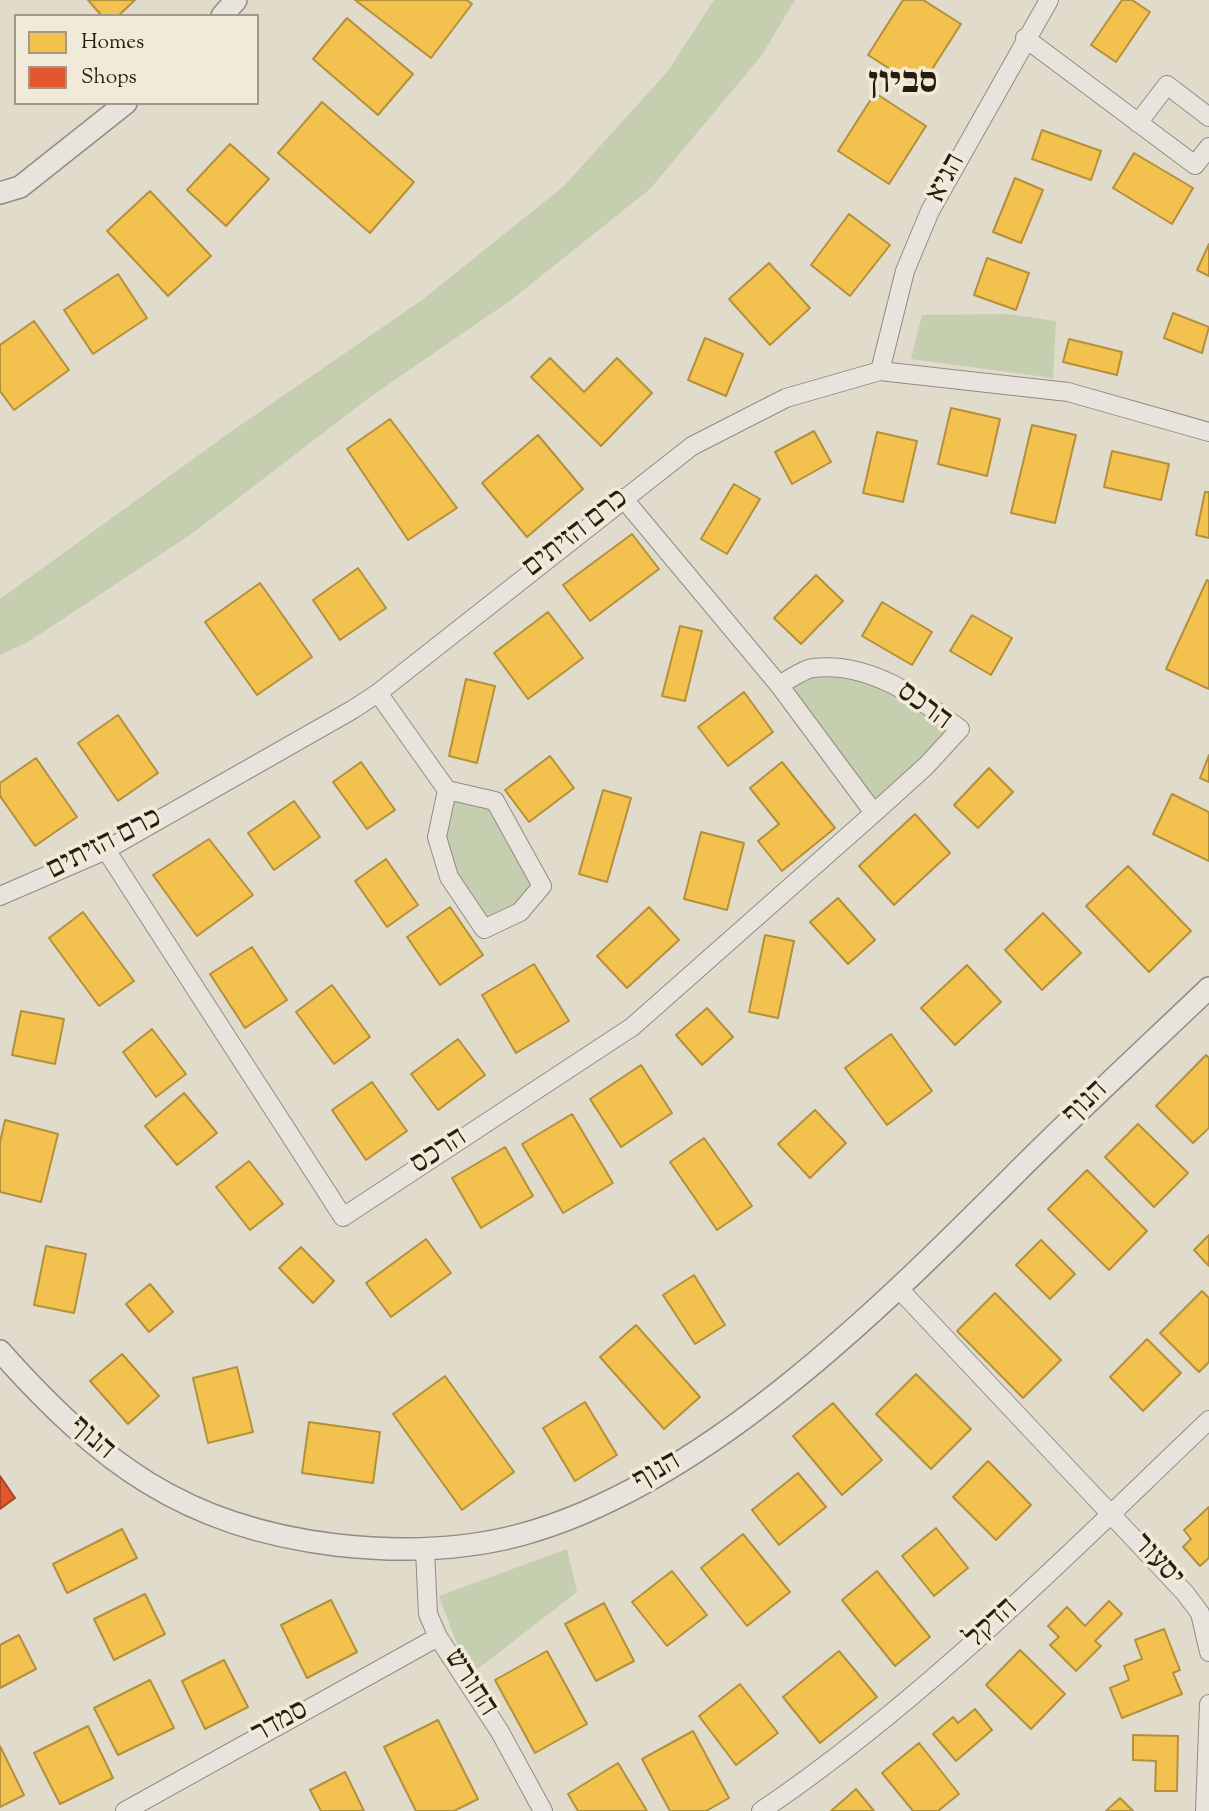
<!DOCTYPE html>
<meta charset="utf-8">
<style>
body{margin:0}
#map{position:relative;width:1209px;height:1811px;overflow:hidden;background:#e1dbcc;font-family:"Sorts Mill Goudy",serif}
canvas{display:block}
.legend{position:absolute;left:14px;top:14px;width:245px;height:91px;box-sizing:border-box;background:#f1ead8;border:2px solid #a19888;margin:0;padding:9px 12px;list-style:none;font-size:21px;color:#281c10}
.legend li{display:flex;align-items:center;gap:14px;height:35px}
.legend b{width:35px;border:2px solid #a19888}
</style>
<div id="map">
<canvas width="1209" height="1811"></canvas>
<ul class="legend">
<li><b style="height:19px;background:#f2c14e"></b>Homes</li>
<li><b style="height:19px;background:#e4572e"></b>Shops</li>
</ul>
</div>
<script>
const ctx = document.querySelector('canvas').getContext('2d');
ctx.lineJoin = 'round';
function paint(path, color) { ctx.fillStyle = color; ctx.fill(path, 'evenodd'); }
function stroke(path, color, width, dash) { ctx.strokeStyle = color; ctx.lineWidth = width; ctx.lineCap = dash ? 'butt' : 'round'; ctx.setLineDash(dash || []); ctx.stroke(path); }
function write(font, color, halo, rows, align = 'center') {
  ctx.font = font + ' "Sorts Mill Goudy","Frank Ruhl Libre",serif'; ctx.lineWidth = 7; ctx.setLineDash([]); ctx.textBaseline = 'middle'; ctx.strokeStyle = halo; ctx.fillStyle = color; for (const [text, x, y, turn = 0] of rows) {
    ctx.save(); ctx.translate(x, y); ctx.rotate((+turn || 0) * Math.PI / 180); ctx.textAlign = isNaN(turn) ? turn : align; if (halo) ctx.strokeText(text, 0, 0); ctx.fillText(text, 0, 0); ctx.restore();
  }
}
paint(new Path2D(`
 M 714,0 L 795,0 L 762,55 L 650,189 L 511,300 L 370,397 L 190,535 L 28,642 L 0,655 L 0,599 L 229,433 L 422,300 L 564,186 L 668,71 Z
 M 1008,314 L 1056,321 L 1053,378 L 911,359 L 922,315 Z
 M 812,668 L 863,672 L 960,729 L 874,813 L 779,685 Z
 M 447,790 L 495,801 L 542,886 L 484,929 L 437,837 Z
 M 567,1549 L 577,1592 L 475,1671 L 458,1647 L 439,1596 Z`), '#c6ceb0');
const homes = new Path2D(`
 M 88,0 L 135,0 L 118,16 L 102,16 Z
 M 355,0 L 467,0 L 472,4 L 431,58 Z
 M 903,0 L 923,0 L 961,24 L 920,88 L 868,55 Z
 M 1122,0 L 1132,0 L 1150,12 L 1116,62 L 1091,45 Z
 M 347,18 L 413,74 L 378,115 L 313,59 Z
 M 875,93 L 926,126 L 889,184 L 838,151 Z
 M 322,102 L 414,182 L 370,233 L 278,153 Z
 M 1042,130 L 1101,151 L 1091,180 L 1032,159 Z
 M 230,144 L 269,179 L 226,226 L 187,190 Z
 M 1134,153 L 1193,188 L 1172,224 L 1113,188 Z
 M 1015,178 L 1043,190 L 1021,243 L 993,232 Z
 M 150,191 L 211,256 L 168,296 L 107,231 Z
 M 849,214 L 890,245 L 850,296 L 811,265 Z
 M 1209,244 L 1209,276 L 1197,270 Z
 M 987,258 L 1029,273 L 1016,310 L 974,295 Z
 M 769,263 L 810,308 L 770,345 L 729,299 Z
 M 118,274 L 147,318 L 93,354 L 64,310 Z
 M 1173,313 L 1209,327 L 1202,353 L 1164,338 Z
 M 34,321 L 69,370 L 14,410 L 0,391 L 0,345 Z
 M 705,338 L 743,354 L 726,396 L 688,380 Z
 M 1069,339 L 1122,352 L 1117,375 L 1063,362 Z
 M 550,358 L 584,392 L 617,358 L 652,393 L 601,446 L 531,377 Z
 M 951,408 L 1000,419 L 987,476 L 938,464 Z
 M 390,419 L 457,508 L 408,540 L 347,449 Z
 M 1032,425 L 1076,435 L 1055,523 L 1011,513 Z
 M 814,431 L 831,462 L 792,484 L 775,452 Z
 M 877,432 L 917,441 L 903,502 L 863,493 Z
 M 538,435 L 583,489 L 527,537 L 482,483 Z
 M 1112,451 L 1169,464 L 1161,500 L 1104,487 Z
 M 734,484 L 760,499 L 727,554 L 701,539 Z
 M 1205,492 L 1209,492 L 1209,538 L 1196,535 Z
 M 632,534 L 659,569 L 590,621 L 563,585 Z
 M 358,568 L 386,608 L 340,640 L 313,600 Z
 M 816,575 L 843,601 L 801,644 L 774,618 Z
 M 1207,580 L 1209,581 L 1209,689 L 1166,669 Z
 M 260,583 L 312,657 L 257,695 L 205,622 Z
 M 882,602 L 932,632 L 912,665 L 862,636 Z
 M 548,612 L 583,658 L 528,699 L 494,653 Z
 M 972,615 L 1012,638 L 991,675 L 950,651 Z
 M 680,626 L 702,631 L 685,701 L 662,696 Z
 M 466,679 L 495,686 L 477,763 L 449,756 Z
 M 744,692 L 773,732 L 728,766 L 698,727 Z
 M 118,715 L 158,773 L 118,801 L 78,743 Z
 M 1209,755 L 1209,782 L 1200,778 Z
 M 550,756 L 574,788 L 529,822 L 505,790 Z
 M 36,758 L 77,817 L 35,846 L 0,796 L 0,783 Z
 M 361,762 L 395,810 L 367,829 L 333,782 Z
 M 782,762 L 835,828 L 782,871 L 758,841 L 779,824 L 750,788 Z
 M 989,768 L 1013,792 L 978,828 L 954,805 Z
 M 603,790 L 631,798 L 607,882 L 579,874 Z
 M 1172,794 L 1209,812 L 1209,861 L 1153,834 Z
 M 294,801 L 320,837 L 274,870 L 248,833 Z
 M 915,814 L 950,853 L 894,905 L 859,866 Z
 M 701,832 L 744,843 L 727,910 L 684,899 Z
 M 209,839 L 253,895 L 197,936 L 153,875 Z
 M 386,859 L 418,905 L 387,927 L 355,881 Z
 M 1128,866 L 1191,931 L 1149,972 L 1086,906 Z
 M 838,898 L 875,940 L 848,964 L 810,922 Z
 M 450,907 L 483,955 L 440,985 L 407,937 Z
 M 649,907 L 679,940 L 627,988 L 597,956 Z
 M 83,912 L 134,981 L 99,1006 L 49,938 Z
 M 1043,913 L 1081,953 L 1042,990 L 1005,950 Z
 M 765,935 L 794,941 L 778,1018 L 749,1012 Z
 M 252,947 L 287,1000 L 245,1028 L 210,974 Z
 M 534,964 L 569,1021 L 516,1053 L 482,995 Z
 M 967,965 L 1001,1002 L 955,1045 L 921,1008 Z
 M 332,985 L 370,1037 L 334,1064 L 296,1012 Z
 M 707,1008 L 733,1037 L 702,1065 L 676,1035 Z
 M 21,1011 L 64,1019 L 55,1064 L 12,1055 Z
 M 152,1029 L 186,1074 L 156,1097 L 123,1052 Z
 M 891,1034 L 932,1091 L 887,1125 L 845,1068 Z
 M 458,1039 L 485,1075 L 438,1110 L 411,1074 Z
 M 1206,1055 L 1209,1058 L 1209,1128 L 1193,1143 L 1156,1106 Z
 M 641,1065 L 672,1113 L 621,1147 L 590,1099 Z
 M 372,1082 L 407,1131 L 366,1160 L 332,1110 Z
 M 184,1093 L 217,1133 L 177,1165 L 145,1126 Z
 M 815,1110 L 846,1143 L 810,1178 L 778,1144 Z
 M 572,1114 L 613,1183 L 563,1213 L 522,1144 Z
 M 5,1120 L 58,1134 L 41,1202 L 0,1192 L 0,1142 Z
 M 1138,1124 L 1188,1173 L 1154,1207 L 1105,1157 Z
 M 704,1138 L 752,1206 L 717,1230 L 670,1162 Z
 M 505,1147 L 533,1196 L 481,1228 L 452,1178 Z
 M 249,1161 L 283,1204 L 250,1230 L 216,1187 Z
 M 1087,1170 L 1147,1231 L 1109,1270 L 1048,1209 Z
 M 1209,1235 L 1209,1266 L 1194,1250 Z
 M 426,1239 L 451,1273 L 391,1317 L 366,1283 Z
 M 1041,1240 L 1075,1274 L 1050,1299 L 1016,1265 Z
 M 46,1246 L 86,1254 L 74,1313 L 34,1305 Z
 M 301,1247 L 334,1281 L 313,1303 L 279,1268 Z
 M 694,1275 L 725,1325 L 695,1344 L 663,1295 Z
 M 150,1284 L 173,1312 L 149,1332 L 126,1304 Z
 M 1202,1291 L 1209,1298 L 1209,1362 L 1199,1372 L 1160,1333 Z
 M 995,1293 L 1061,1360 L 1023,1398 L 957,1331 Z
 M 636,1325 L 700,1397 L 664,1429 L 600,1357 Z
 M 1147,1339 L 1181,1373 L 1143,1411 L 1110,1377 Z
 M 122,1354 L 159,1396 L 128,1424 L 90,1381 Z
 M 237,1367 L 253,1432 L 208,1443 L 193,1378 Z
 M 916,1374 L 971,1429 L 931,1469 L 876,1414 Z
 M 445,1376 L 514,1472 L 462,1510 L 393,1414 Z
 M 585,1402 L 617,1455 L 575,1481 L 543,1428 Z
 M 833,1403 L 882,1460 L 842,1495 L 793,1436 Z
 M 309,1422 L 380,1432 L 373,1483 L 302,1473 Z
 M 988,1461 L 1031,1505 L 996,1540 L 953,1497 Z
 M 798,1473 L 826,1507 L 779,1545 L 752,1510 Z
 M 1209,1507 L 1209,1558 L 1200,1566 L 1183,1547 L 1191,1539 L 1184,1530 Z
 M 936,1528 L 968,1568 L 934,1596 L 902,1556 Z
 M 122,1529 L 137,1558 L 67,1593 L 53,1564 Z
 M 743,1534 L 790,1592 L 747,1626 L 701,1568 Z
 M 672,1571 L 707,1615 L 667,1646 L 632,1602 Z
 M 877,1571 L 930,1637 L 895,1666 L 842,1600 Z
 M 145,1594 L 165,1634 L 114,1660 L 94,1619 Z
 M 331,1600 L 357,1652 L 307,1678 L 281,1625 Z
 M 1109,1601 L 1122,1614 L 1095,1641 L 1101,1646 L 1076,1671 L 1050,1645 L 1059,1637 L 1048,1626 L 1067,1607 L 1085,1626 Z
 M 604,1603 L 634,1661 L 596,1681 L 565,1624 Z
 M 1164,1629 L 1180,1670 L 1173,1673 L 1182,1694 L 1122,1718 L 1110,1688 L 1129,1680 L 1124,1666 L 1142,1659 L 1135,1640 Z
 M 19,1635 L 36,1669 L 0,1688 L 0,1645 Z
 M 1020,1650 L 1065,1694 L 1031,1729 L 986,1685 Z
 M 547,1651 L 587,1724 L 535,1753 L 495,1680 Z
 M 839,1651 L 877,1697 L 820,1743 L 783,1697 Z
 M 224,1660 L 248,1707 L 205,1729 L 182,1681 Z
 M 150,1680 L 174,1728 L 118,1755 L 94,1708 Z
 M 740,1684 L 778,1733 L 736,1765 L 699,1716 Z
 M 975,1709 L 992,1730 L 956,1761 L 933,1734 L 953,1717 L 958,1723 Z
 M 438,1720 L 478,1799 L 454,1811 L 416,1811 L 384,1747 Z
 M 88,1726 L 113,1778 L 60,1804 L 34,1753 Z
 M 693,1731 L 729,1798 L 706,1811 L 670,1811 L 642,1759 Z
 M 1133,1735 L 1178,1736 L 1177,1791 L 1155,1791 L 1156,1761 L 1133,1760 Z
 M 919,1743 L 959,1794 L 938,1811 L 913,1811 L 882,1773 Z
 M 0,1746 L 24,1795 L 0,1807 Z
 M 618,1763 L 647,1811 L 578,1811 L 568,1794 Z
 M 345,1772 L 364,1811 L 321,1811 L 310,1790 Z
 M 856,1789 L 874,1811 L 831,1811 Z
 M 1120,1798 L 1133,1811 L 1106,1811 Z`);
paint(homes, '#f2c14e');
stroke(homes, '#b5903b', 2);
const shops = new Path2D(`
 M 0,1476 L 15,1498 L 0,1509 Z`);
paint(shops, '#e4572e');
stroke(shops, '#ac4525', 2);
const minor = new Path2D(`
 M 1025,38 L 1195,165 L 1209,147
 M 1138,123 L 1167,85 L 1209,117
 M 880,371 L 905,271 L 930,211 L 1049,0
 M 779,685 C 789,680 803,669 813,668 C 869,661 918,697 960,729 L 926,766 L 874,813
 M 378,693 L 447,790 L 437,837 L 449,877 L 484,929 L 520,912 L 542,886 L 495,801 L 447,790
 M 106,850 L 343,1217 L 632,1027 L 874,813 L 779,685 L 623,498
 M 0,896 L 106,850 L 352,710 L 378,693 L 692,446 L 786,398 L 880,371 L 1068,392 L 1209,432
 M 899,1289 L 1185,1593 L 1200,1613 L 1209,1652
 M 425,1550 L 428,1614 L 438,1637 L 500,1732 L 543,1811
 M 125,1811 L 438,1637
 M 761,1811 C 926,1699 1065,1557 1209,1420
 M 1205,1811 L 1209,1704`);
const tertiary = new Path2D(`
 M 222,16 L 236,0
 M 0,193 L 20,187 L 126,103
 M 0,1351 C 100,1463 183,1526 336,1545 C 398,1552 460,1551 520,1535 C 705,1485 884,1305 1017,1172 C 1080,1109 1145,1049 1209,988`);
stroke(minor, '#918c82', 20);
stroke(tertiary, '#918c82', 24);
stroke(minor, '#e8e4dd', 18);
stroke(tertiary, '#e8e4dd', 21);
write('30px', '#281c10', '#f1ead8', [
 ["הגיא",948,179,-62],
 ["כרם הזיתים",577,535,-38],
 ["הרכס",923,708,36],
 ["כרם הזיתים",105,846,-27],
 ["הנוף",1087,1104,-44],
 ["הרכס",440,1153,-33],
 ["הנוף",91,1440,41],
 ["הנוף",658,1473,-30],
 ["יסעור",1156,1562,47],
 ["הדקל",993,1625,-43],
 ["החורש",469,1684,57],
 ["סמדר",281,1724,-29]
]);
write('bold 37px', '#281c10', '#f1ead8', [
 ["סביון",903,86]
]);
</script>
